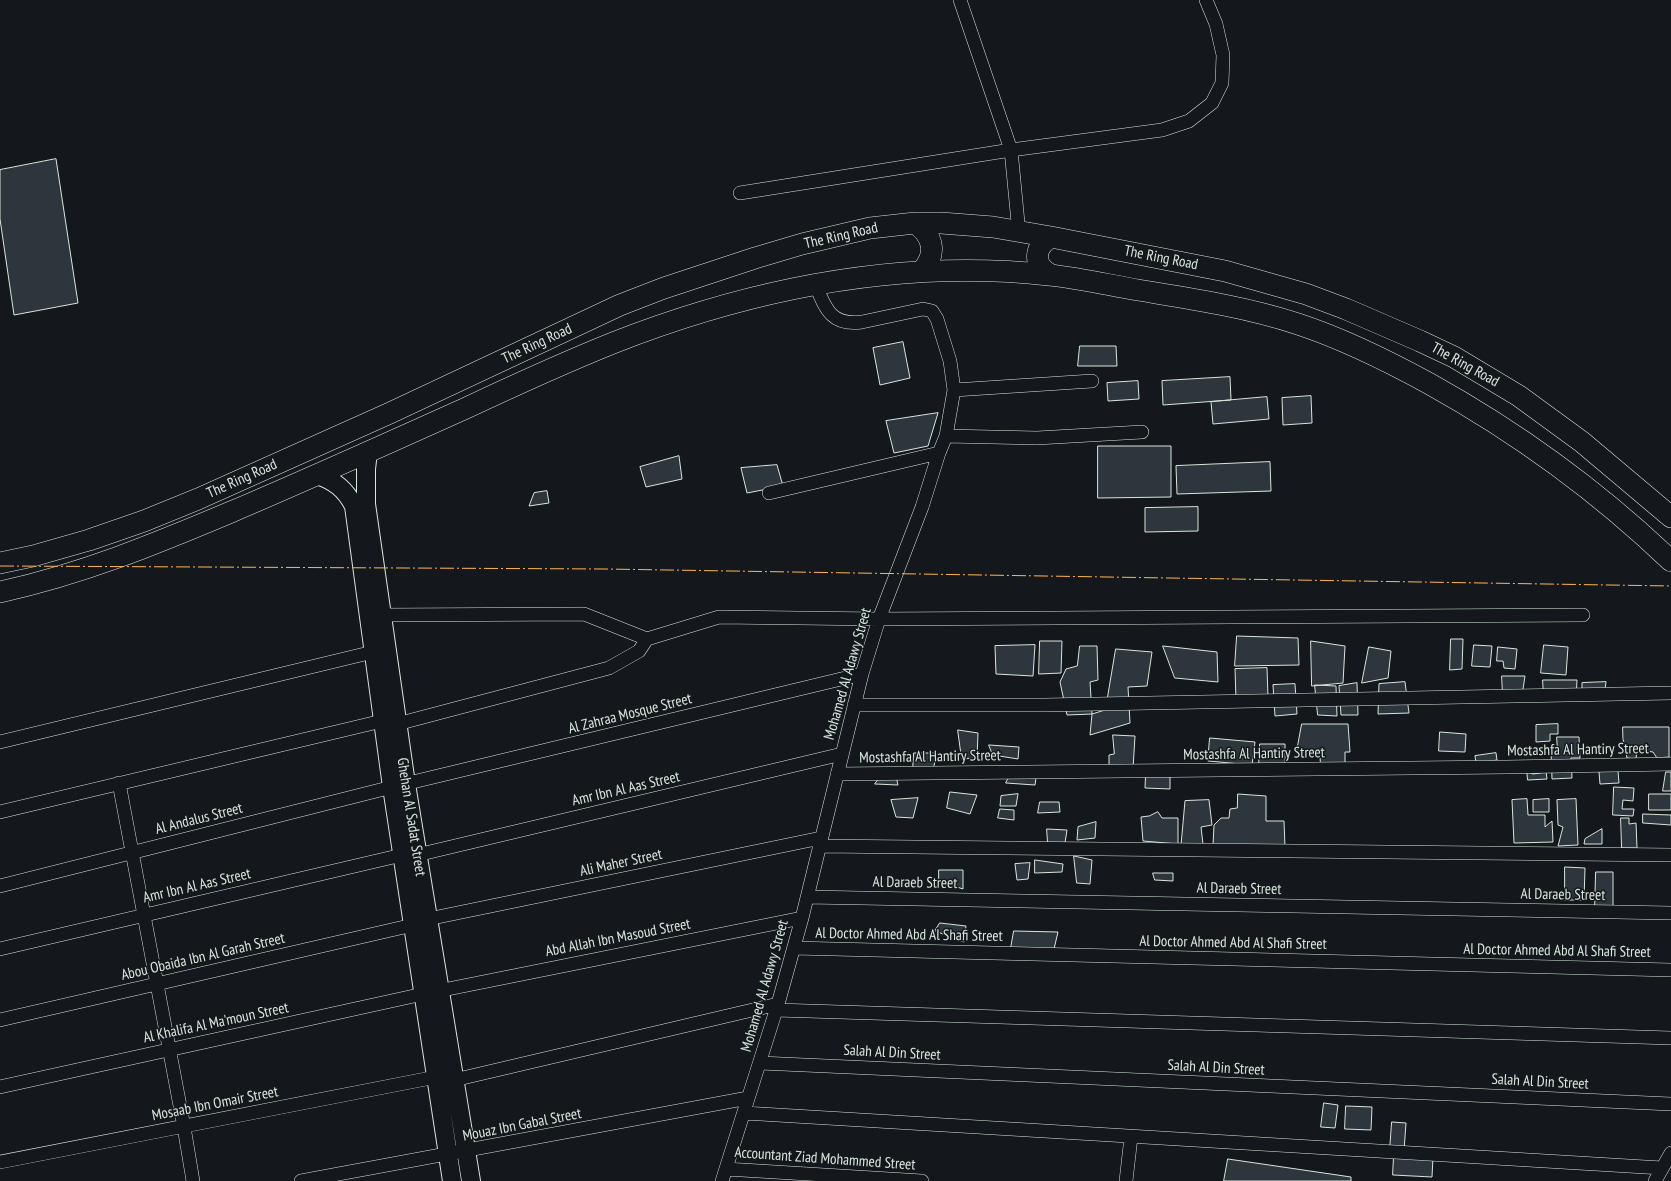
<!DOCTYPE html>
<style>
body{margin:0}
canvas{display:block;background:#14181c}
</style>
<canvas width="1671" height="1181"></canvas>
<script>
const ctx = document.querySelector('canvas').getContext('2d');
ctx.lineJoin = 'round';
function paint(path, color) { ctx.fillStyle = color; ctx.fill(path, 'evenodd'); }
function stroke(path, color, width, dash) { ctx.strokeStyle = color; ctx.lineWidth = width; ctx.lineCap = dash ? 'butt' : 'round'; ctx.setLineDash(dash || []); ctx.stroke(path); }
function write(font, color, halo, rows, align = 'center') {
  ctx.font = font + ' "PT Sans Narrow",sans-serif'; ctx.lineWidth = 3; ctx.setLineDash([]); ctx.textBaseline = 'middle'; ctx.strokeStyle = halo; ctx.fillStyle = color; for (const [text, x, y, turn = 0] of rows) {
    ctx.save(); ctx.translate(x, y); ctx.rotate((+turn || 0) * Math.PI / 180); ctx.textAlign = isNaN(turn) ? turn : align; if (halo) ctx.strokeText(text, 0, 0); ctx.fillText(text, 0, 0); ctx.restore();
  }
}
const building = new Path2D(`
 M 56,159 L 78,303 L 14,315 L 0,219 L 0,170 Z
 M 903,342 L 910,378 L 880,385 L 873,348 Z
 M 1080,346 L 1116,346 L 1117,366 L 1078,366 Z
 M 1230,377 L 1231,400 L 1163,405 L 1162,381 Z
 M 1138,381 L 1139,399 L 1108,401 L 1107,383 Z
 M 1311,396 L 1312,423 L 1283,425 L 1282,398 Z
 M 1267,397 L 1269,419 L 1213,424 L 1211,402 Z
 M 938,413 L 928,446 L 894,453 L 886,421 Z
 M 1098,446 L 1171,446 L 1171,497 L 1098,498 Z
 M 679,456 L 682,479 L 646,487 L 640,467 Z
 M 1270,462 L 1271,491 L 1177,494 L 1176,466 Z
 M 777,465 L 783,486 L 747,493 L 741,468 Z
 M 547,491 L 549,503 L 529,506 L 534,493 Z
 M 1198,507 L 1198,531 L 1145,532 L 1145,508 Z
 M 1237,636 L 1298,638 L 1299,665 L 1235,666 Z
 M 1451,639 L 1463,639 L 1462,669 L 1450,670 Z
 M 1040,641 L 1062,641 L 1061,673 L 1039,674 Z
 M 1311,641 L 1345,646 L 1343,683 L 1312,686 Z
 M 1035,645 L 1033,676 L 996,674 L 995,646 Z
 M 1474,645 L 1492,646 L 1490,667 L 1472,666 Z
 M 1544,645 L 1568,647 L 1566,675 L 1541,673 Z
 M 1080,646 L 1097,646 L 1098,680 L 1090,682 L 1092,714 L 1067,715 L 1060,682 L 1066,669 L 1077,666 Z
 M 1163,646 L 1217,652 L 1218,682 L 1175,678 Z
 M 1369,647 L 1391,651 L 1388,678 L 1362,683 Z
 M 1498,647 L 1517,649 L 1515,669 L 1504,668 L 1503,661 L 1497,661 Z
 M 1116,649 L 1152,652 L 1147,686 L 1128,687 L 1130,723 L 1090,735 L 1092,714 L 1105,710 Z
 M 1267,668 L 1268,697 L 1236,699 L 1235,669 Z
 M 1502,676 L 1525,676 L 1522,696 L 1503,696 Z
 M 1543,680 L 1577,680 L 1576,699 L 1544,699 Z
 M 1405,682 L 1409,713 L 1378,714 L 1379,684 Z
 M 1606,682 L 1604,698 L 1582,697 L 1582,683 Z
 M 1357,683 L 1358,715 L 1341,715 L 1339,686 Z
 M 1295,684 L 1297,714 L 1275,716 L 1273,685 Z
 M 1315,685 L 1336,686 L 1337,716 L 1318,715 Z
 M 1302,724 L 1348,724 L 1350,752 L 1345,752 L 1345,774 L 1321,773 L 1320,757 L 1297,751 Z
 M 1558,724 L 1558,734 L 1550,734 L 1550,741 L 1536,742 L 1536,725 Z
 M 1623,727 L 1669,727 L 1669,757 L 1657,758 L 1653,752 L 1637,750 L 1636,759 L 1627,758 L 1623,739 Z
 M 958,730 L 978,733 L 977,758 L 962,759 Z
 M 1440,732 L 1466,734 L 1465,752 L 1439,751 Z
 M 1113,735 L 1135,736 L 1133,769 L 1109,766 L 1109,755 L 1114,754 Z
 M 1557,737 L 1579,737 L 1580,758 L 1571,758 L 1572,778 L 1552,779 L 1551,749 L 1557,748 Z
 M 1210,738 L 1255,742 L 1252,765 L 1208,761 Z
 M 1260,744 L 1285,744 L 1285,766 L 1259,766 Z
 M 989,745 L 1019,747 L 1018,759 L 993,755 Z
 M 914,753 L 937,753 L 933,770 L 913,769 Z
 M 1496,753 L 1497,760 L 1476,763 L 1475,756 Z
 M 1170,765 L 1170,789 L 1145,788 L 1146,766 Z
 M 1527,771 L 1533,774 L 1546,772 L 1547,779 L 1528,780 Z
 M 1618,771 L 1619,783 L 1600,784 L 1599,772 Z
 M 1666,772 L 1671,772 L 1671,791 L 1663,791 Z
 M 881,776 L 896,776 L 898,785 L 875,784 Z
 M 1009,777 L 1036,778 L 1035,785 L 1006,783 Z
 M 1614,787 L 1634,788 L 1633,801 L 1623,800 L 1622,809 L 1634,809 L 1633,816 L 1613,815 Z
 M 950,792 L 977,795 L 970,814 L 947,808 Z
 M 1018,794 L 1016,806 L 1000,806 L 1001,796 Z
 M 1238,794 L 1266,796 L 1266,821 L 1284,821 L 1285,847 L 1213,845 L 1214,825 L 1221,818 L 1229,818 L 1230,809 L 1237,808 Z
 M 1649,794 L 1671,794 L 1671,810 L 1649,810 Z
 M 918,798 L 913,818 L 896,817 L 891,800 Z
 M 1527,799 L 1528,815 L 1545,815 L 1545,827 L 1552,821 L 1553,842 L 1514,843 L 1512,800 Z
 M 1549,799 L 1549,812 L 1533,812 L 1533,800 Z
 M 1576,799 L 1578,845 L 1558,846 L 1563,827 L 1558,825 L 1557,800 Z
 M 1209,800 L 1212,825 L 1201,827 L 1203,844 L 1181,845 L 1185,801 Z
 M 1040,802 L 1059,802 L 1060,812 L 1038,813 Z
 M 1000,809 L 1014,810 L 1014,820 L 998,818 Z
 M 1158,812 L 1162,818 L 1178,818 L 1178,844 L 1143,841 L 1141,817 L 1149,816 Z
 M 1643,814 L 1671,815 L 1671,825 L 1643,823 Z
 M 1621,818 L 1629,818 L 1629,824 L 1636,823 L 1637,848 L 1622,848 Z
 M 1096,822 L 1095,838 L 1077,840 L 1078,827 Z
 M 1047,829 L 1067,830 L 1065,843 L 1048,843 Z
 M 1602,829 L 1602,844 L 1584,844 L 1585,839 Z
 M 1074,856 L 1092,860 L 1090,884 L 1077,883 Z
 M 1035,860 L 1063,864 L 1062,872 L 1035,873 Z
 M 1030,863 L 1028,879 L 1017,880 L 1015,864 Z
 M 1565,867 L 1585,868 L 1584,900 L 1565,900 Z
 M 939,870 L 963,870 L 963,889 L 939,881 Z
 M 1596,872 L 1613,872 L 1613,908 L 1595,908 Z
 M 1153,873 L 1173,873 L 1173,881 L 1155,880 Z
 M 940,923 L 966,926 L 964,942 L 935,931 Z
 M 1014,931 L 1058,932 L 1054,949 L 1011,948 Z
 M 1324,1103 L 1338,1105 L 1335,1128 L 1321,1127 Z
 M 1346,1106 L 1372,1107 L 1371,1130 L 1345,1129 Z
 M 1392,1122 L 1406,1123 L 1404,1151 L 1390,1150 Z
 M 1394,1155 L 1433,1157 L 1432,1177 L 1393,1175 Z
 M 1228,1159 L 1351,1177 L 1351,1181 L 1224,1181 Z`);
paint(building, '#2c363c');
stroke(building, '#d8e6dc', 1);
const minor = new Path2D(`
 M 960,0 L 1011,150 L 1019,233
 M 740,193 L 1011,150 L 1162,130 L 1189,121 L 1212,103 L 1222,83 L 1223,55 L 1216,24 L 1206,0
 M 954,390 L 1092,381
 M 946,436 L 1037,438 L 1142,432
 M 769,493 L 939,453
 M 382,615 L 584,614 L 647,639 L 719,617 L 879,619 L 1583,615
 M 854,705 L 1045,705 L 1671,693
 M 397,724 L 609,668 L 639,651 L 647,639
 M 0,742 L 373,652
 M 837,774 L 1507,767 L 1671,764
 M 119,783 L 184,1127 L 193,1181
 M 0,812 L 382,721
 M 819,846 L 1671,855
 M 417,855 L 842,754
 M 0,886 L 392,787 L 862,674
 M 807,897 L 1671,913
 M 428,919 L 821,838
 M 794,948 L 1671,970
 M 0,949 L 402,855
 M 776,1010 L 1671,1038
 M 0,1020 L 413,925
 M 760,1063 L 1671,1104
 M 454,1080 L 778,1004
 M 0,1087 L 423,994 L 802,918
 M 744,1113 L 1662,1168
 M 0,1162 L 436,1077
 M 726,1169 L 922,1181
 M 301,1181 L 748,1098
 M 722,1181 L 778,1004 L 802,918 L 862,674 L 879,619 L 922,507 L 939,453 L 946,436 L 954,390 L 950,361 L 937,319 L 932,311 L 923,309 L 862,322 C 832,326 826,310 816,286
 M 1126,1181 L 1131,1137
 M 1655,1181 L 1671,1153`);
const secondary = new Path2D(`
 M 368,452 L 366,469 L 366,504 L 406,784 L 471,1181
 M 317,475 C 335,481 345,489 354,506 L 392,787 L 452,1181`);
const trunk = new Path2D(`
 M 915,223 C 934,236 937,254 922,271
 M 1051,275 C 1032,265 1034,247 1051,237
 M 0,563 L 33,556 L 89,540 L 144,521 L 198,499 L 390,413 L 620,305 L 664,288 L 755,258 L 802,244 L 870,228 L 915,223 L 941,223 L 993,227 L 1051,237 L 1225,271 L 1306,294 L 1346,309 L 1420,341 L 1454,357 L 1519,396 L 1582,442 L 1671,517
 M 0,592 C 82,574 155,544 231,512 C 309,479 386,444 464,409 C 513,386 563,363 613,343 C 751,289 901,259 1049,275 C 1079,278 1109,285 1138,290 C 1192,299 1246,307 1298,324 C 1344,339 1388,361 1430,384 C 1518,433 1598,491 1671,561`);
stroke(minor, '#d8e6dc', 14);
stroke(secondary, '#d8e6dc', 20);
stroke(trunk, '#d8e6dc', 22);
stroke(minor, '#14181c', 13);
stroke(secondary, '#14181c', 18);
stroke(trunk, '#14181c', 21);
stroke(new Path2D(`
 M 0,566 L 605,569 L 1671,586`), '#ffb74d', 1, [14, 3, 2, 3]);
write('15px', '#d8e6dc', '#14181c', [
 ["The Ring Road",841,236,-13],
 ["The Ring Road",1161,258,11],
 ["The Ring Road",537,344,-25],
 ["The Ring Road",1465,365,29],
 ["The Ring Road",242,479,-24],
 ["Mohamed Al Adawy Street",848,674,-74],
 ["Al Zahraa Mosque Street",630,714,-14],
 ["Mostashfa Al Hantiry Street",1578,750,-1],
 ["Mostashfa Al Hantiry Street",1254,754,-1],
 ["Mostashfa Al Hantiry Street",930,757,-1],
 ["Amr Ibn Al Aas Street",626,789,-13],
 ["Ghehan Al Sadat Street",411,817,81],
 ["Al Andalus Street",199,819,-14],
 ["Ali Maher Street",621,863,-12],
 ["Al Daraeb Street",915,883,1],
 ["Amr Ibn Al Aas Street",197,886,-13],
 ["Al Daraeb Street",1239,889,1],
 ["Al Daraeb Street",1563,895,1],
 ["Al Doctor Ahmed Abd Al Shafi Street",909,935,1],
 ["Abd Allah Ibn Masoud Street",618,938,-11],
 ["Al Doctor Ahmed Abd Al Shafi Street",1233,943,1],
 ["Al Doctor Ahmed Abd Al Shafi Street",1557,951,1],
 ["Abou Obaida Ibn Al Garah Street",203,957,-13],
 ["Mohamed Al Adawy Street",765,986,-74],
 ["Al Khalifa Al Ma'moun Street",216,1023,-12],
 ["Salah Al Din Street",892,1053,3],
 ["Salah Al Din Street",1216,1068,3],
 ["Salah Al Din Street",1540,1082,3],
 ["Mosaab Ibn Omair Street",215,1104,-11],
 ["Mouaz Ibn Gabal Street",522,1125,-11],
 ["Accountant Ziad Mohammed Street",825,1159,4]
]);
</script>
